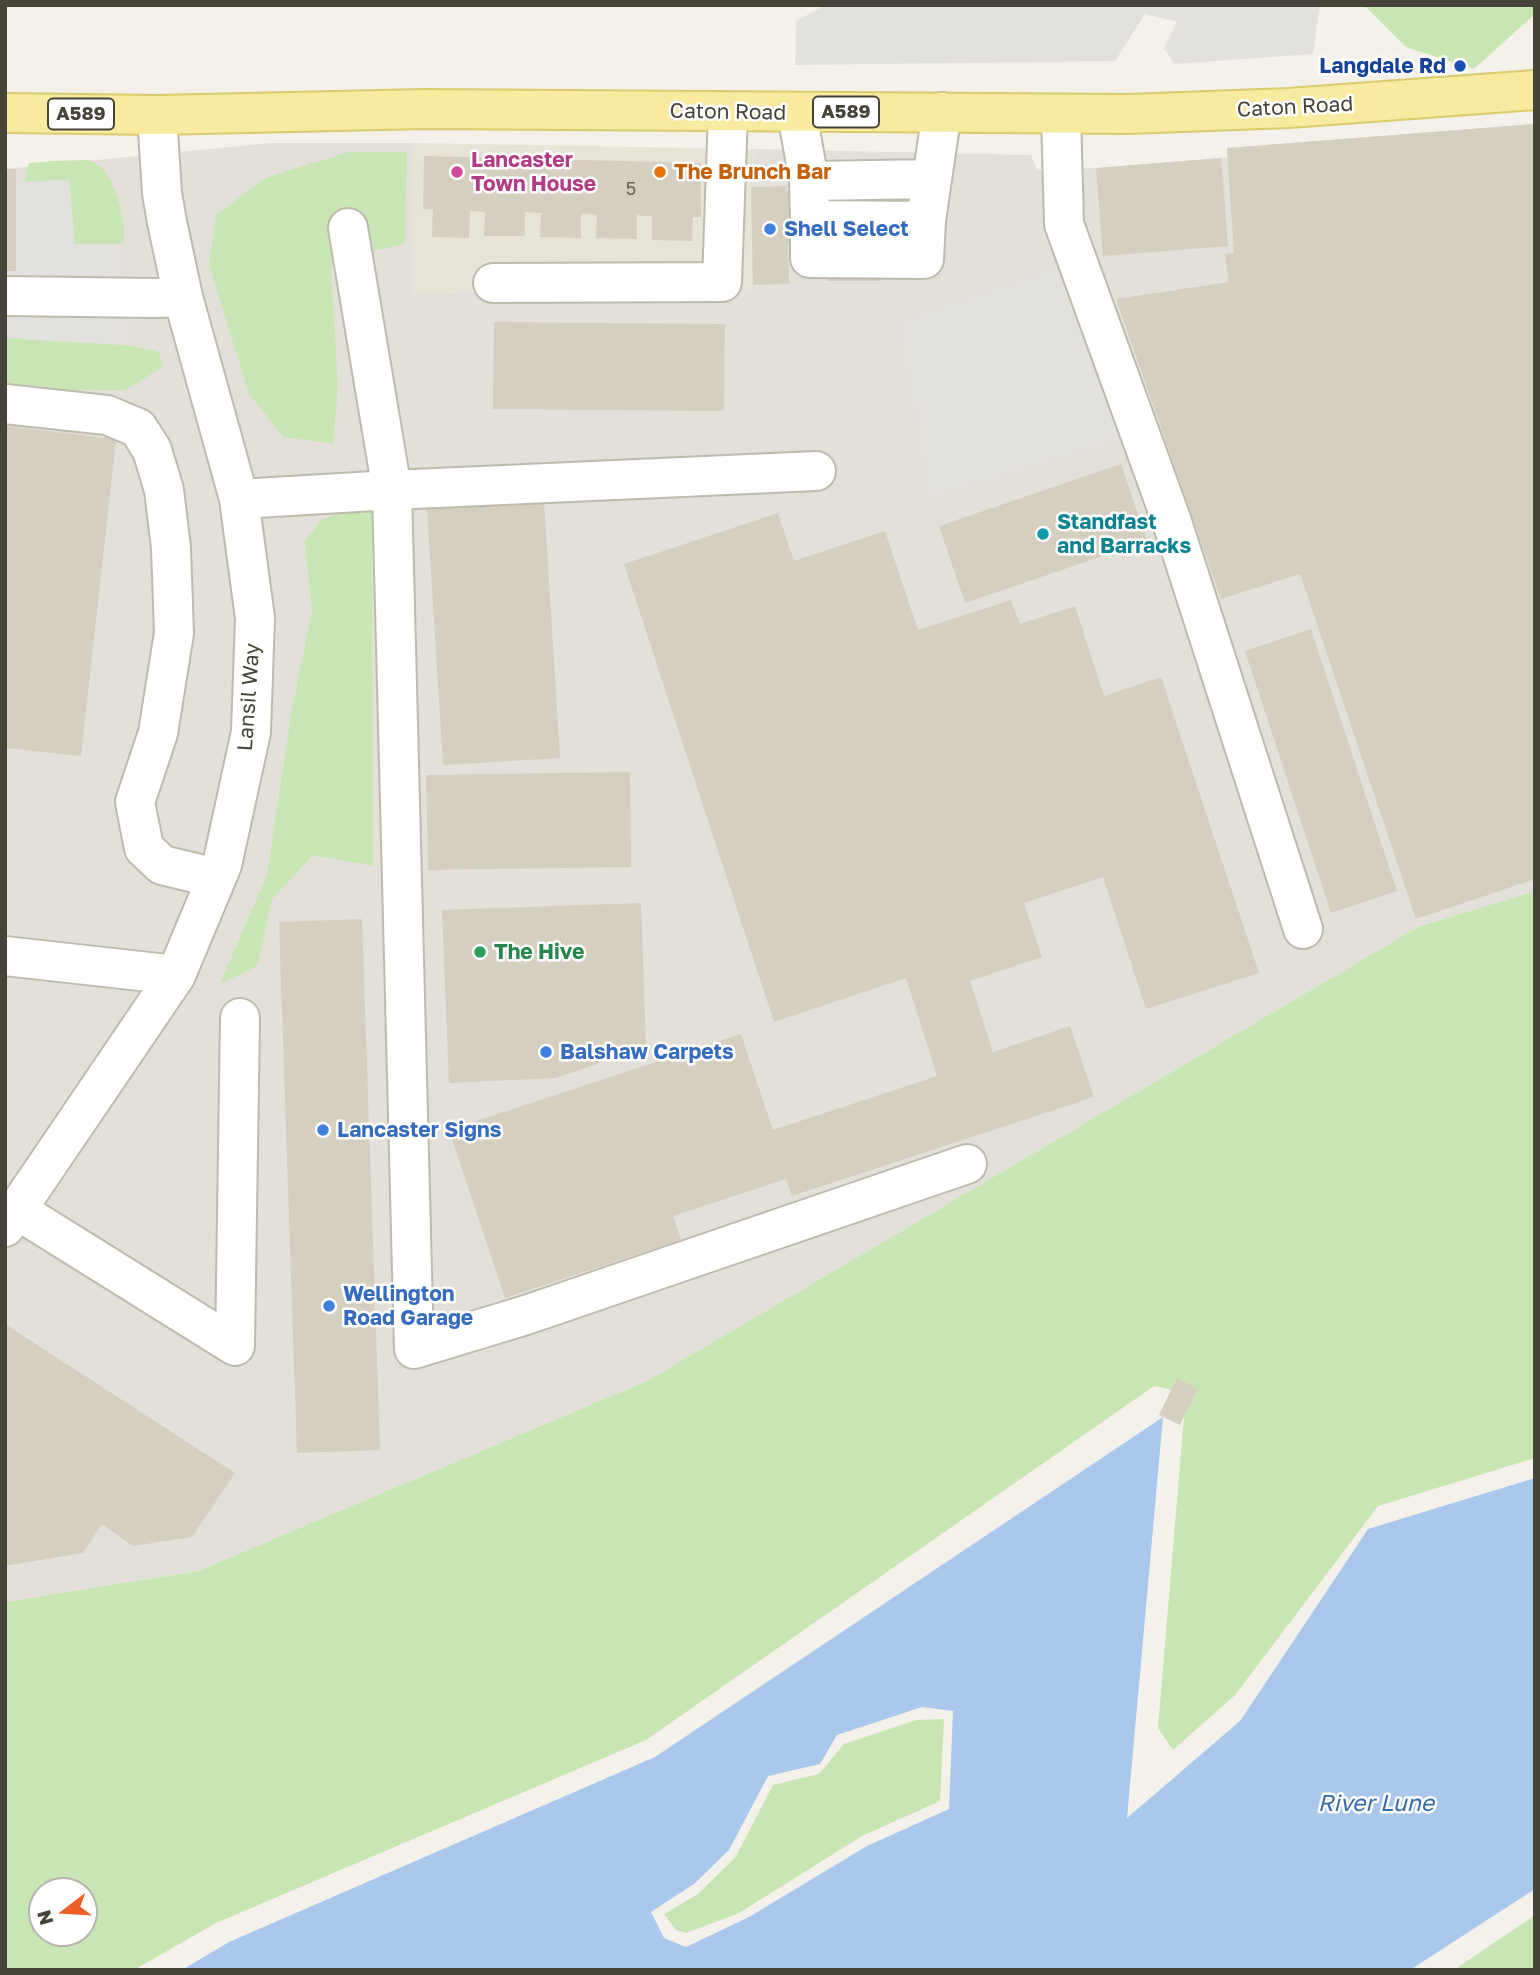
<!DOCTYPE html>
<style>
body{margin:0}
#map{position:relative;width:1540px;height:1975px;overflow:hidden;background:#f3f1e9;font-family:"Golos Text",sans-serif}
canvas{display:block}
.frame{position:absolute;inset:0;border:7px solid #464338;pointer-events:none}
.north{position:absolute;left:28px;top:1877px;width:70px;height:70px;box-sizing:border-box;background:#fff;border:2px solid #b5b4af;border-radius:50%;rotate:253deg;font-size:19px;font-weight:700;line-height:28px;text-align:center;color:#464338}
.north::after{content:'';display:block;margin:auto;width:24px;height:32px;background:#ec5f27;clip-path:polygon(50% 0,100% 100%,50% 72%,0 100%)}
</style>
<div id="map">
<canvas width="1540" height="1975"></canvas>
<div class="frame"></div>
<div class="north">N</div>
</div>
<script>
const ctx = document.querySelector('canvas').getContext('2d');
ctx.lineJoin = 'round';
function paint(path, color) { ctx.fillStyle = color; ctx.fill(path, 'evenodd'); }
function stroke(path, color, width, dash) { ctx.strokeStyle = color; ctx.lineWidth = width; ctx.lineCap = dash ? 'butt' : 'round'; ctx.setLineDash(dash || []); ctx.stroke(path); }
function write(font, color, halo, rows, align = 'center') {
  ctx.font = font + ' "Golos Text",sans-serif'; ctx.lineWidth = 5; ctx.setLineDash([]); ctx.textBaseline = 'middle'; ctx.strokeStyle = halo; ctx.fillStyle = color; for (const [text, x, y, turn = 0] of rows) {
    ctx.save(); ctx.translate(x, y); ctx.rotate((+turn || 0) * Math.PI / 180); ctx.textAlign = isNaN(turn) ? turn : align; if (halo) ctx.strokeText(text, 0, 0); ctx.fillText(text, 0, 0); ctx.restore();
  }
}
paint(new Path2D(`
 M 413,143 L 755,149 L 751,187 L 752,290 L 412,293 Z`), '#e7e4d7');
paint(new Path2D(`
 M 1535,124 L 1535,891 L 1418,927 L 647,1381 L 198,1571 L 5,1602 L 5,169 L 270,143 L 413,143 L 412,293 L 752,290 L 751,187 L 755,149 L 1031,155 L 1037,170 L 1096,168 L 1221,158 L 1228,157 L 1227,148 Z`), '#e3e0da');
paint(new Path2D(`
 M 1364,5 L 1535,5 L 1535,14 L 1474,69 L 1406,47 Z
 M 349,152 L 407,152 L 405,244 L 357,254 L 331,267 L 338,388 L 333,444 L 284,437 L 249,394 L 209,264 L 216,215 L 265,178 Z
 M 88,160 C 93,163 100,165 103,169 C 115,179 128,230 123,244 L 75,245 L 69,180 L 25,182 L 29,163 L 54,161 Z
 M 5,338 L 126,345 L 158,351 L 164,366 L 126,390 L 28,390 L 5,387 Z
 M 346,510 L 372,512 L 373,866 L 313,855 L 272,899 L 257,966 L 220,984 L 267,875 L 291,715 L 312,611 L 305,542 L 321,520 Z
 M 1535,891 L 1535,1458 L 1378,1506 L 1235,1695 L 1173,1750 L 1158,1728 L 1186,1393 L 1154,1386 L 646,1740 L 216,1923 L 134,1970 L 5,1970 L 5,1602 L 198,1571 L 647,1381 L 1418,927 ZM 42,1891 L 84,1891 L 84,1933 L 42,1933 Z
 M 944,1719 L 940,1801 L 862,1836 L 739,1913 L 686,1933 L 676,1930 L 664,1914 L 698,1894 L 735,1858 L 773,1785 L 819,1774 L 844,1744 L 916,1720 Z
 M 1535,1915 L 1535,1970 L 1454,1970 Z`), '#c8e5b4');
paint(new Path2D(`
 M 826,5 L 1320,5 L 1313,54 L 1174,64 L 1164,48 L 1177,22 L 1145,14 L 1115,61 L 795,65 L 796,21 Z
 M 69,180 L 75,244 L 123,244 L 127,315 L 126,345 L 5,338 L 5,271 L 16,271 L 16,182 Z
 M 1068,264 L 1126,438 L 931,498 L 898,321 Z`), '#e2e1dd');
paint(new Path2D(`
 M 1163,1417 L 1127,1818 L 1240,1721 L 1368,1529 L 1535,1478 L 1535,1889 L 1410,1970 L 182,1970 L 229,1942 L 655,1757 ZM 922,1707 L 953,1711 L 949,1809 L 867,1846 L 749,1917 L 686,1947 L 664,1938 L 651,1912 L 694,1884 L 729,1850 L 768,1776 L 820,1764 L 837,1735 Z`), '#a9c8ec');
paint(new Path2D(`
 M 1535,124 L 1535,879 L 1416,919 L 1300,574 L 1221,599 L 1116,299 L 1229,282 L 1225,254 L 1234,253 L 1227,148 Z
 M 424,156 L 701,163 L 701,217 L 693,217 L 692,241 L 652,240 L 652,216 L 645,216 L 637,215 L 637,239 L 596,238 L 597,215 L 589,214 L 581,214 L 581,238 L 540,237 L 541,213 L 525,212 L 525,236 L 484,236 L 485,212 L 470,211 L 469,238 L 432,237 L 433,210 L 423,209 Z
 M 1221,158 L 1228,246 L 1103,256 L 1096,168 Z
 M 882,163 L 881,281 L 827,281 L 827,245 L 788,245 L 789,284 L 753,285 L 751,187 L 786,186 L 786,191 L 822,191 Z
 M 5,169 L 16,169 L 16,271 L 5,271 Z
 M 494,322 L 725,324 L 724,411 L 493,409 Z
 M 5,426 L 116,439 L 81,756 L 5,748 Z
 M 1121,464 L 1147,541 L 965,603 L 939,526 Z
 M 544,502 L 560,758 L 443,765 L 427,509 Z
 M 778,513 L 794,561 L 885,531 L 918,630 L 1011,600 L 1020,624 L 1075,606 L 1104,696 L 1161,677 L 1259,973 L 1146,1009 L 1103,877 L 1024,903 L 1042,957 L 970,981 L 993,1052 L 1070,1026 L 1094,1097 L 792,1196 L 786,1179 L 673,1216 L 681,1240 L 505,1298 L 449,1130 L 741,1034 L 773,1130 L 937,1076 L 906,978 L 774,1022 L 624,564 Z
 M 1311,629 L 1397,891 L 1331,913 L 1245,651 Z
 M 630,772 L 631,867 L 428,870 L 426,775 Z
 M 641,903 L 646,1047 L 556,1078 L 449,1083 L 442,910 Z
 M 362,919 L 380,1450 L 297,1453 L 279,922 Z
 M 5,1324 L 235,1473 L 192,1537 L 133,1546 L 102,1524 L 83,1553 L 5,1566 Z
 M 1177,1378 L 1198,1389 L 1180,1425 L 1159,1415 Z`), '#d4cfbf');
const minor = new Path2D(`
 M 797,113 L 809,181 L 932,179 L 942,112
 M 1061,114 L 1064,224 L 1172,522 L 1303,929
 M 809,181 L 810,220 L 926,221 L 932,179
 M 810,220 L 810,258 L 924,259 L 926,221
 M 348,228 L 392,490 L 414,1349 L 526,1315 L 967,1164
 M 493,283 L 722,282 L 728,112
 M 5,296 L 154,298 L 183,297
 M 5,404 L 107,415 L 138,428 L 152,450 L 164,490 L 171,548 L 174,633 L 158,733 L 135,802 L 144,848 L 162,865 L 216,878
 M 239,499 L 392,490 L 816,471
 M 5,956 L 176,975
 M 17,1210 L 235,1346 L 240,1018
 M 5,1227 L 176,975 L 222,865 L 251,732 L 255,618 L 239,499 L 183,297 L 167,222 L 162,193 L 157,115`);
const major = new Path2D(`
 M 5,113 L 157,115 L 425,109 L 1128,114 L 1289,108 L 1535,90`);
stroke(minor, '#bebaac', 42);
stroke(major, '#dcca6e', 42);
stroke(minor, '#fff', 38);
stroke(major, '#f8ea9e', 38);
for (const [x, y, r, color] of [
 [1460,66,7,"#1a4fb4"],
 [457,172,7,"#d1479c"],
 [660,172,7,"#e8710a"],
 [770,229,7,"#3f7fe0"],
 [1043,534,7,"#0f9aa8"],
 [480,952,7,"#2e9e5b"],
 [546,1052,7,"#3f7fe0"],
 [323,1130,7,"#3f7fe0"],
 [329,1306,7,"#3f7fe0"]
]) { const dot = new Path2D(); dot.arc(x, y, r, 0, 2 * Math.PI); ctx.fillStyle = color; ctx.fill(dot); stroke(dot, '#fff', 2.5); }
write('18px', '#6a665a', null, [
 ["5",631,189]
]);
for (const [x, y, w] of [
 [846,112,66],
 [81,114,66]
]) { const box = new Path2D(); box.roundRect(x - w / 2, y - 15.5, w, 31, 5); ctx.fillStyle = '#fff'; ctx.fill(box); stroke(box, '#464338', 2); }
write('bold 19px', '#464338', null, [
 ["A589",846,112],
 ["A589",81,114]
]);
write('bold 21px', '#164399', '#fff', [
 ["Langdale Rd",1446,66]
], 'right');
write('21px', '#464338', '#fff', [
 ["Caton Road",1295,107,-3],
 ["Caton Road",728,112,1],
 ["Lansil Way",249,697,-86]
]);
write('bold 21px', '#b23c85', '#fff', [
 ["Lancaster",471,160],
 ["Town House",471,184]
], 'left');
write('bold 21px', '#c56008', '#fff', [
 ["The Brunch Bar",674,172]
], 'left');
write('bold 21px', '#366cbe', '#fff', [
 ["Shell Select",784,229],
 ["Balshaw Carpets",560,1052],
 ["Lancaster Signs",337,1130],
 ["Wellington",343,1294],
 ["Road Garage",343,1318]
], 'left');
write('bold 21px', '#0d838f', '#fff', [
 ["Standfast",1057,522],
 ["and Barracks",1057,546]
], 'left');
write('bold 21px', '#27864d', '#fff', [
 ["The Hive",494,952]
], 'left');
write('italic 23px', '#376bac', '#fff', [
 ["River Lune",1376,1804]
]);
</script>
